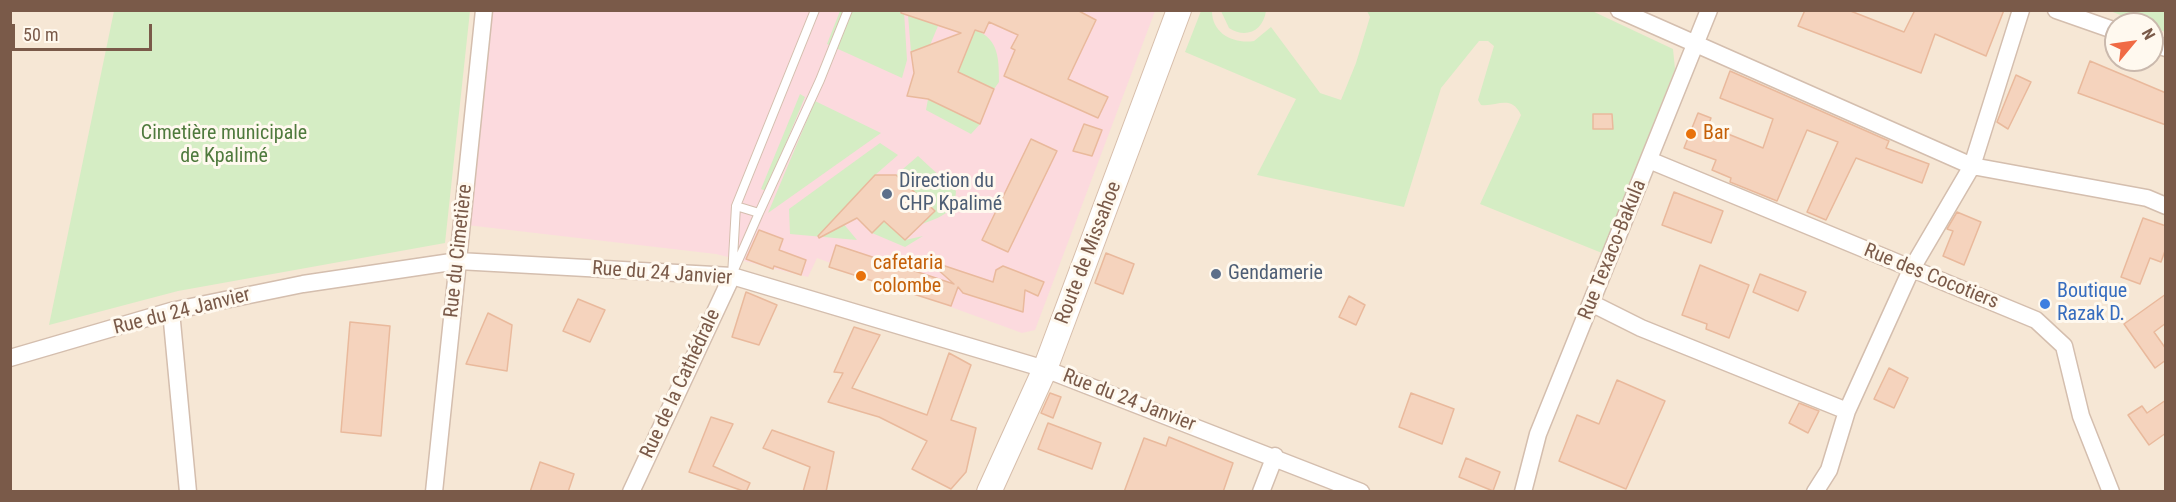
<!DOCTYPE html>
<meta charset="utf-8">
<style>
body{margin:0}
#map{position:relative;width:2176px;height:502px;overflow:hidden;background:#fef5e7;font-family:"Roboto Condensed",sans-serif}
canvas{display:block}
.frame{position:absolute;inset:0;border:12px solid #7a5a49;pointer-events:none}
.north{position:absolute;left:2104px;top:12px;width:60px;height:60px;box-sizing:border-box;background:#fff9ef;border:2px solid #cab9ad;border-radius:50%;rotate:61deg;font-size:16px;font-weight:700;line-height:24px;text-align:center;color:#7a5a49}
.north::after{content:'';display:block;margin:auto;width:21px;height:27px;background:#f06a44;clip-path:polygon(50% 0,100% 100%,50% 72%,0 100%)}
.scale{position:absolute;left:12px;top:24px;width:140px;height:27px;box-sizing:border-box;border:3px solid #7a5a49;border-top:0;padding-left:8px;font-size:18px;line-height:21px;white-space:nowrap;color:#7a5a49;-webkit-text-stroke:4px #fff9ef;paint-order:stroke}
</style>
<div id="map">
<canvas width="2176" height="502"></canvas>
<div class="frame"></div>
<div class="north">N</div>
<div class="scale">50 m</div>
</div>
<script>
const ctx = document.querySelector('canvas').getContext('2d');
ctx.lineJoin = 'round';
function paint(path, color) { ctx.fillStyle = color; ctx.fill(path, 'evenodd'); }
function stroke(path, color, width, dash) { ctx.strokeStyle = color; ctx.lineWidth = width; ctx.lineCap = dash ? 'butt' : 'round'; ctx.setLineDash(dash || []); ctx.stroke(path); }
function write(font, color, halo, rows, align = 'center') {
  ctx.font = font + ' "Roboto Condensed",sans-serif'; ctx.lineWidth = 6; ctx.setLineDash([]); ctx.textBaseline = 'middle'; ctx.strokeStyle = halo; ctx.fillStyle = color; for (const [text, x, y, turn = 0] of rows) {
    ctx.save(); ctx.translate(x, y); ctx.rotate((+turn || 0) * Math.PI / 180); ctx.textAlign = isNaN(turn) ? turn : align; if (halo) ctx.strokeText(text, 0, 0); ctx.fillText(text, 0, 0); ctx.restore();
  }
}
paint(new Path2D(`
 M 10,11 L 2165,11 L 2165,491 L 11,491 ZM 2116,24 L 2152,24 L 2152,60 L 2116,60 Z`), '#f6e7d5');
paint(new Path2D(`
 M 489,11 L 1155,11 L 1035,330 L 1022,333 L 817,258 L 808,277 L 716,254 L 458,224 Z`), '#fcdade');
paint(new Path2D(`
 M 1590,10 L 1673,49 L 1675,69 L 1602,253 L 1480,204 L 1521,115 C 1511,94 1497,107 1481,105 L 1478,100 L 1494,46 L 1488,41 L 1479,41 L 1441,88 L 1404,207 L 1257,175 L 1296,99 L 1185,52 L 1201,11 L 1212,11 C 1212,34 1234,44 1254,41 L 1271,27 L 1320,93 L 1341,100 L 1356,63 L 1370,17 L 1367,11 Z
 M 114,11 L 470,11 L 445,243 L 178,291 L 49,325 Z
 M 840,11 L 904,11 L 907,60 L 902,78 L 827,44 Z
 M 1221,11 L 1221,10 L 1266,11 C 1263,31 1246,39 1229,28 Z
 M 2110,11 L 2165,11 L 2165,32 L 2152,27 L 2152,24 L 2144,24 Z
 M 908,15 L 938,26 L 930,45 L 911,52 Z
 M 975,30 C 999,38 999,60 999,82 L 994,89 L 958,72 Z
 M 800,94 L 805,97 L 766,191 L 761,189 Z
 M 928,99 L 980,124 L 971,134 L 926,110 Z
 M 815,101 L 881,133 L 768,213 Z
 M 880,143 L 898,155 L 875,175 L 837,216 L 857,240 L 790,234 L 789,209 Z
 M 918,156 L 956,191 C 955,213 941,217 922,224 L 935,211 L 896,175 Z
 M 884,221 L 905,240 L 923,236 L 905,247 L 872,233 Z`), '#d5edc4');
const building = new Path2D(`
 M 901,10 L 1077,10 L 1096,20 L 1068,79 L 1108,97 L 1098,118 L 1004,76 L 1015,50 L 1011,48 L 1018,35 L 989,22 L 984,33 L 975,30 L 958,72 L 994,89 L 980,124 L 928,99 L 907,96 L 914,73 L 911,52 L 961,33 L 901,13 Z
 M 1805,10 L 1848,10 L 1904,32 L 1915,10 L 2004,10 L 1986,56 L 1935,34 L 1921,73 L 1798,26 Z
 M 2090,61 L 2166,93 L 2166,125 L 2078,93 Z
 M 1730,71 L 1889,141 L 1886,148 L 1929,164 L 1922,183 L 1856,158 L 1826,220 L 1807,212 L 1838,142 L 1807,130 L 1777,201 L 1730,182 L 1731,178 L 1712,170 L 1716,160 L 1684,148 L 1698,113 L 1711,118 L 1708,126 L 1763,148 L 1773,119 L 1720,98 Z
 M 2016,75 L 2031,82 L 2008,129 L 1997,122 Z
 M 1593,114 L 1612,114 L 1613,129 L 1593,129 Z
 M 1084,124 L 1102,130 L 1092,156 L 1073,151 Z
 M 1031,139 L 1057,151 L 1008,252 L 982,240 Z
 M 875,175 L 896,175 L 935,211 L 905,240 L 884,221 L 872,233 L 857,218 L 819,238 L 818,236 Z
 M 1674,192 L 1723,211 L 1711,243 L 1662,225 Z
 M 1957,212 L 1981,222 L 1964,265 L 1943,256 L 1953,231 L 1947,229 Z
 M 2143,218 L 2166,226 L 2166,248 L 2161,262 L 2150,258 L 2140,284 L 2121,277 Z
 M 759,230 L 783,239 L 779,250 L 806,260 L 801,275 L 774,266 L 773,269 L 746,259 Z
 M 836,245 L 954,284 L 927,260 L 993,282 L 996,270 L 1003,266 L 1044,282 L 1038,296 L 1025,290 L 1023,312 L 963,293 L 958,287 L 951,306 L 829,267 Z
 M 1106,253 L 1134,264 L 1123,294 L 1095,283 Z
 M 1700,265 L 1749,285 L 1729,338 L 1706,329 L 1707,324 L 1682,315 Z
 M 1760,274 L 1806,292 L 1798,311 L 1753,292 Z
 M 746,292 L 777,305 L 759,345 L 732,337 Z
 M 2166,294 L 2166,323 L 2154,332 L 2166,349 L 2166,360 L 2155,368 L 2124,324 Z
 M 1349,296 L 1365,305 L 1356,325 L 1339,317 Z
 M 578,299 L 605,310 L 590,342 L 563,331 Z
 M 488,313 L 512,325 L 507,371 L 466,364 Z
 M 350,322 L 390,326 L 381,436 L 341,432 Z
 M 854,327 L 880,335 L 852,388 L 927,415 L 949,353 L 971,365 L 951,420 L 976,428 L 966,472 L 951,489 L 912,469 L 927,441 L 879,417 L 828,402 L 843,373 L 834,372 Z
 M 1889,368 L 1908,378 L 1894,408 L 1874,399 Z
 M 1617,380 L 1665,401 L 1626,489 L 1559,461 L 1577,415 L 1599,424 Z
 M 1050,393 L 1061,397 L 1053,418 L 1041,413 Z
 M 1411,393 L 1454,409 L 1442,444 L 1399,427 Z
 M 2166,400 L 2166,433 L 2149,445 L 2128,415 L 2142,406 L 2147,413 Z
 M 1799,403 L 1819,411 L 1808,433 L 1789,423 Z
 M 711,417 L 733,424 L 713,466 L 750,483 L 746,492 L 689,472 Z
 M 1048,423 L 1101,443 L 1092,469 L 1038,449 Z
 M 772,430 L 834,452 L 826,492 L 803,492 L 810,467 L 763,448 Z
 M 1169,437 L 1233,463 L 1223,492 L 1124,492 L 1144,438 L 1166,446 Z
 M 1466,458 L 1500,472 L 1493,491 L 1459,477 Z
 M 540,462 L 574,474 L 568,492 L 530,492 Z`);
paint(building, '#f5d3bd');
stroke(building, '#e9b99c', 1.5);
const service = new Path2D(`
 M 736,206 L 759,213 L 820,80 L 848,10
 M 734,270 L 759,213
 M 732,276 L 736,206 L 815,10`);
const minor = new Path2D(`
 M 1619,10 L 1972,166 L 2147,198 L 2166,206
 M 2056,10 L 2116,31
 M 2152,43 L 2166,48
 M 1649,160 L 2036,320 L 2064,346 L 2081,416 L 2111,492
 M 1591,303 L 1641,328 L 1847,411
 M 171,311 L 188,492
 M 10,358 L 171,311 L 303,284 L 458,261 L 732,276 L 1045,369 L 1361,492
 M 434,492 L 484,10
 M 631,492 L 732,276
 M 1261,492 L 1275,456
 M 1523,492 L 1538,434 L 1709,10
 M 1815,492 L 1829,470 L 1847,411 L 1911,270 L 1972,166 L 2021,10`);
const secondary = new Path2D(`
 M 989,492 L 1045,369 L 1179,10`);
stroke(service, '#d4beae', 10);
stroke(minor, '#d4beae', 19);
stroke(secondary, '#d7beab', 26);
stroke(service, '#fff', 8);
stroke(minor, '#fff', 16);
stroke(secondary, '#fff', 24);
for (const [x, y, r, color] of [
 [1691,134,6,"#e8710a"],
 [887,194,6,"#5c6f8a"],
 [1216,274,6,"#5c6f8a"],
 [861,276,6,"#e8710a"],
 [2045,304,6,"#3f7fe0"]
]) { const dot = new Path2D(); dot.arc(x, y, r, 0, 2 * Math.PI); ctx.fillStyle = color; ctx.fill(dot); stroke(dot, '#fff9ef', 2); }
write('20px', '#4f7a3d', '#fff9ef', [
 ["Cimetière municipale",224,134],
 ["de Kpalimé",224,157]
]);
write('20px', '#c56008', '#fff9ef', [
 ["Bar",1703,134],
 ["cafetaria",873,264],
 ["colombe",873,287]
], 'left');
write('20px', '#4e5e75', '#fff9ef', [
 ["Direction du",899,182],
 ["CHP Kpalimé",899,205],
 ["Gendamerie",1228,274]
], 'left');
write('20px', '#7a5a49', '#fff9ef', [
 ["Rue Texaco-Bakula",1613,250,-68],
 ["Rue du Cimetière",459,251,-84],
 ["Route de Missahoe",1089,253,-69],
 ["Rue du 24 Janvier",662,274,4],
 ["Rue des Cocotiers",1931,277,22],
 ["Rue du 24 Janvier",182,312,-14],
 ["Rue de la Cathédrale",681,384,-65],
 ["Rue du 24 Janvier",1129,401,21]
]);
write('20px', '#366cbe', '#fff9ef', [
 ["Boutique",2057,292],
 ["Razak D.",2057,315]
], 'left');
</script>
